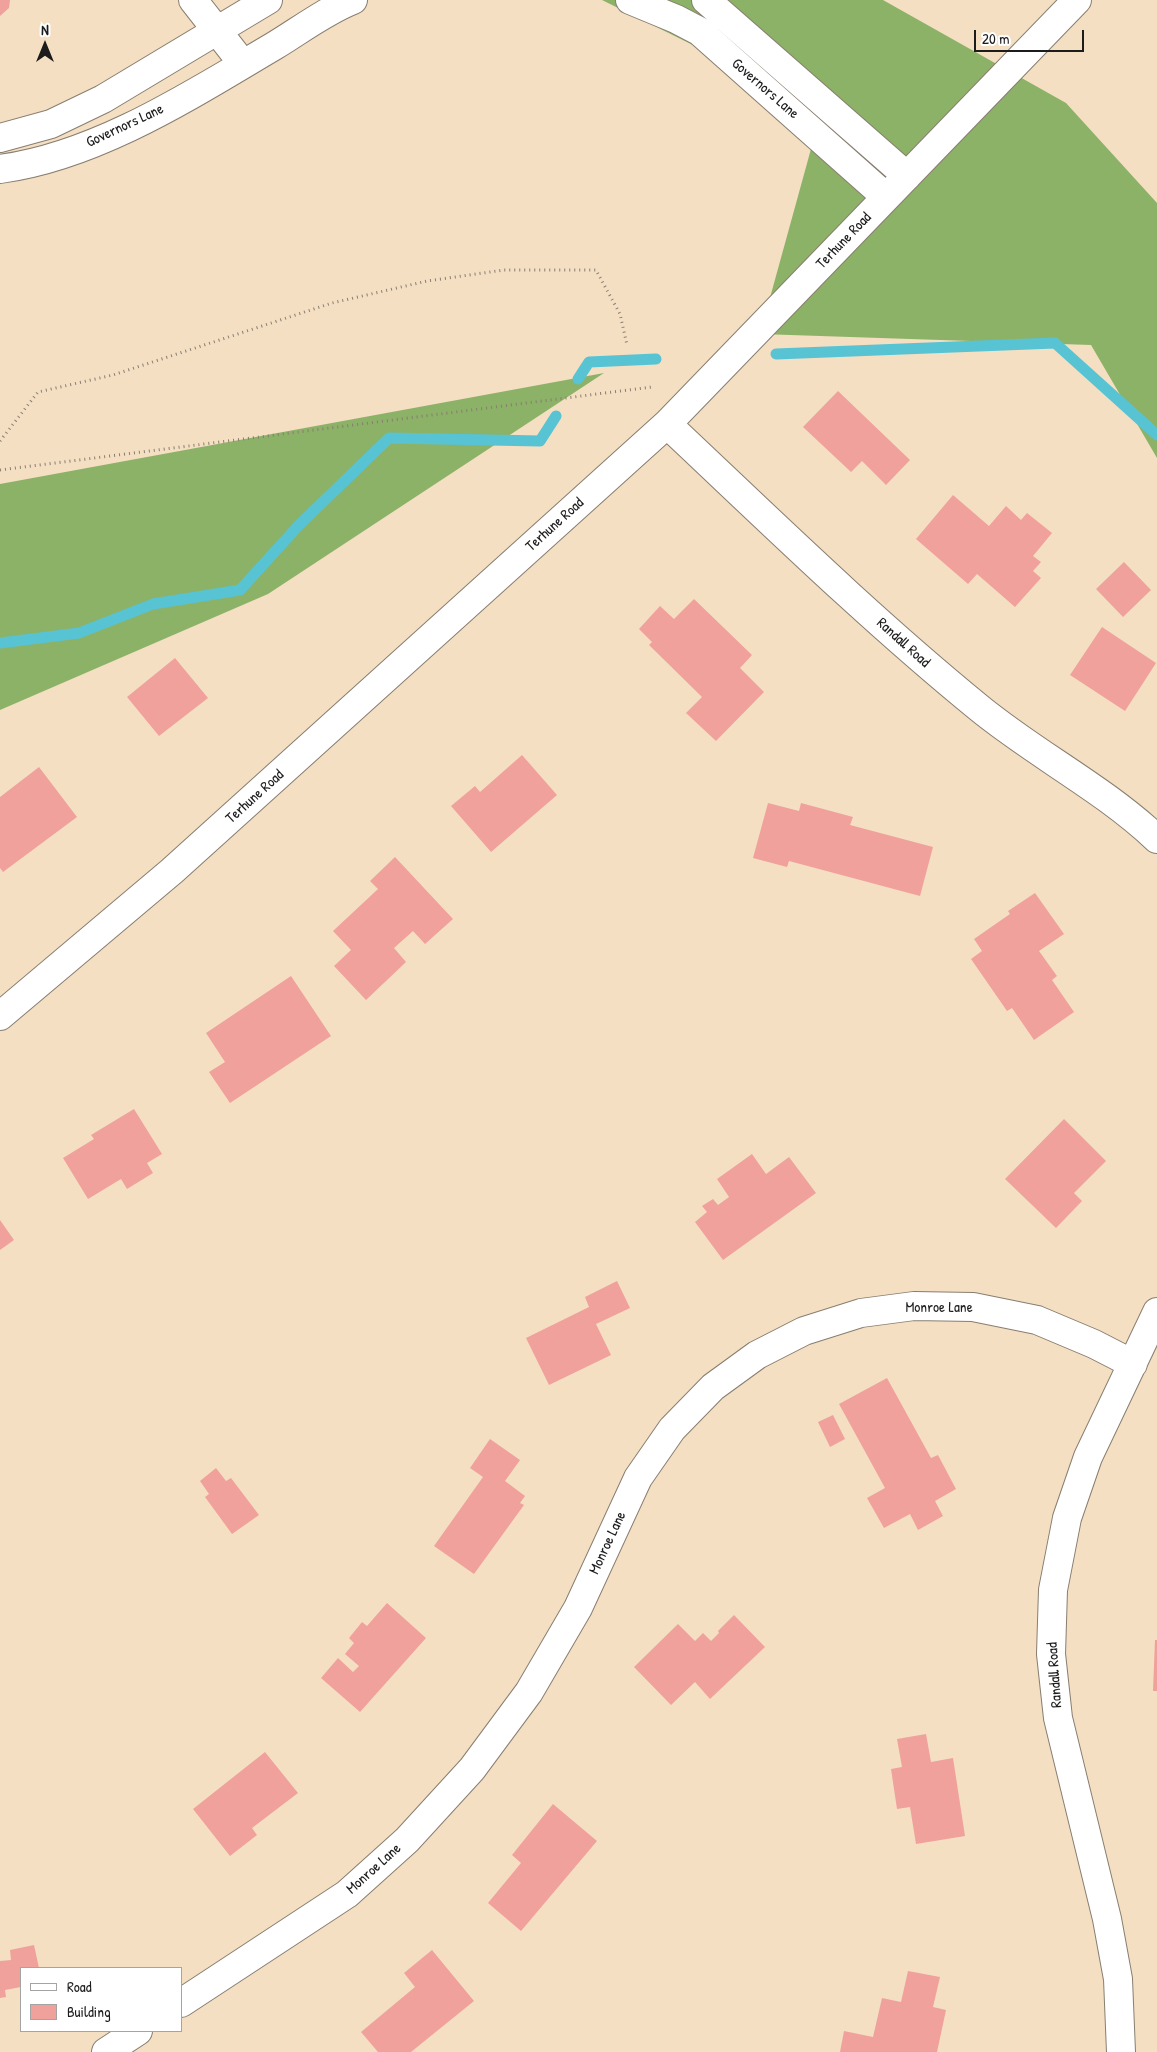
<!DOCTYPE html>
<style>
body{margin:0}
#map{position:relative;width:1157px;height:2052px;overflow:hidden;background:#f4dfc3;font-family:"Patrick Hand",sans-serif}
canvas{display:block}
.legend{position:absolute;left:20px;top:1967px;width:162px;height:65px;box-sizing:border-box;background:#fff;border:1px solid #a4a4a4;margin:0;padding:6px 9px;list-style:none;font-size:15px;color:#1c1c1c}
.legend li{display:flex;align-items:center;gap:10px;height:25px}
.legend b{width:25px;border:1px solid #a4a4a4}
.north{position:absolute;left:20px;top:20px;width:50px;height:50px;-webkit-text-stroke:4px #fff;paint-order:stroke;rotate:0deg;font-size:14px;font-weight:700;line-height:20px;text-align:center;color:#1c1c1c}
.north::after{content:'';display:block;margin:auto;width:18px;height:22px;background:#1c1c1c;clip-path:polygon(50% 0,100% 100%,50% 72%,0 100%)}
.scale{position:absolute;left:974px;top:30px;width:110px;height:22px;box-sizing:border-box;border:2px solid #1c1c1c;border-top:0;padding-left:6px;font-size:15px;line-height:18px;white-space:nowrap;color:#1c1c1c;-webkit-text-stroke:4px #fff;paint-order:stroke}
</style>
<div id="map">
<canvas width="1157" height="2052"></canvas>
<ul class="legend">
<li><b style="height:6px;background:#fff"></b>Road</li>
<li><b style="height:14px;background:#f0a19c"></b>Building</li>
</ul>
<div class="north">N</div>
<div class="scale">20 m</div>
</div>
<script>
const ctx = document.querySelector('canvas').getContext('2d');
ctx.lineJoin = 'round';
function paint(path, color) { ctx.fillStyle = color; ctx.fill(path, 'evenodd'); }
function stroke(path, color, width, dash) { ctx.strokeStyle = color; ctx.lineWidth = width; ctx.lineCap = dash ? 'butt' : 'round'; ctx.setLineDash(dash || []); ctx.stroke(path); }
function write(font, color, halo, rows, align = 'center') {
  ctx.font = font + ' "Patrick Hand",sans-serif'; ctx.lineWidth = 4; ctx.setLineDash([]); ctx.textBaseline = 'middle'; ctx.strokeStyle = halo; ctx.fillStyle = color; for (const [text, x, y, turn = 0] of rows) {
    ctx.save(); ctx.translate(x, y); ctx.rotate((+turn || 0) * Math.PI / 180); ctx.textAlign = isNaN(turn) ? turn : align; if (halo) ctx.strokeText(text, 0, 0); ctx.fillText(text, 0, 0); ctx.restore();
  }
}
paint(new Path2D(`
 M 602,0 L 883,0 L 1066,103 L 1157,203 L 1157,458 L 1091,345 L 760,334 L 822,109 Z
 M 604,373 L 268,594 L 0,710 L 0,484 Z`), '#8cb268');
stroke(new Path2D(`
 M 776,354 L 1055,343 L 1157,435
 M 578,379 L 589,362 L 656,359
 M 0,643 L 79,633 L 153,604 L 240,590 L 299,525 L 389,438 L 540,441 L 556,416`), '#58c3d3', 11);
paint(new Path2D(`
 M 0,0 L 10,0 L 9,8 L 0,16 Z
 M 838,391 L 910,460 L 886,485 L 862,461 L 851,472 L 803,427 Z
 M 953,495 L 989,526 L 1006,506 L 1021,520 L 1027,513 L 1052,533 L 1033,556 L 1041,562 L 1033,571 L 1041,578 L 1015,607 L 977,574 L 968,584 L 916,539 Z
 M 1124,562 L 1151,590 L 1123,617 L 1096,589 Z
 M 694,599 L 752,655 L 740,668 L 764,692 L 716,741 L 686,713 L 702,697 L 649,645 L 652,642 L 639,629 L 660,606 L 674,619 Z
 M 1102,627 L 1156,663 L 1125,711 L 1070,675 Z
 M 175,658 L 208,698 L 159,736 L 127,697 Z
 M 522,755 L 557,795 L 491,852 L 451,806 L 475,786 L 480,792 Z
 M 39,767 L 77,817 L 3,872 L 0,868 L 0,797 Z
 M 768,803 L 799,811 L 801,803 L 853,817 L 850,825 L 933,847 L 920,896 L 789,861 L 787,867 L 753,858 Z
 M 395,857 L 453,919 L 425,944 L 413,931 L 394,948 L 406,962 L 366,1000 L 334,966 L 351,950 L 333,931 L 378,889 L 370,881 Z
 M 1035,893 L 1064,934 L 1039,951 L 1057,976 L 1052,980 L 1074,1012 L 1034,1040 L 1012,1008 L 1007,1011 L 971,959 L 982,951 L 974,939 L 1010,914 L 1008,911 Z
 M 291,976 L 331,1036 L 230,1103 L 209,1072 L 225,1062 L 206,1033 Z
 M 134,1109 L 162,1154 L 147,1163 L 153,1173 L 127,1189 L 121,1179 L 88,1199 L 63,1158 L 94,1139 L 91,1135 Z
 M 1064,1119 L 1106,1161 L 1074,1193 L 1082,1201 L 1056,1228 L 1005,1179 Z
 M 752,1154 L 766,1174 L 789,1157 L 816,1193 L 723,1260 L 695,1222 L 707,1212 L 702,1206 L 713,1199 L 718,1205 L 729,1197 L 717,1179 Z
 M 0,1220 L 14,1240 L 0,1250 Z
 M 617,1281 L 630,1308 L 596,1324 L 611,1355 L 549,1385 L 526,1338 L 589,1307 L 585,1297 Z
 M 887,1378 L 931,1458 L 938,1455 L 956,1489 L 935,1501 L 943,1516 L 918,1530 L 910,1514 L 884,1528 L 867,1498 L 885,1488 L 839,1404 Z
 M 833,1415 L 845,1439 L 830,1447 L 818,1422 Z
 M 490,1439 L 520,1460 L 505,1481 L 525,1496 L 520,1503 L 524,1505 L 474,1574 L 434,1546 L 483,1477 L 470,1468 Z
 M 216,1468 L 226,1481 L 231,1478 L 259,1515 L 232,1534 L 205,1497 L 209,1494 L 200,1481 Z
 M 387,1603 L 426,1638 L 360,1712 L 321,1678 L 338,1658 L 353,1672 L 359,1666 L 345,1654 L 354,1643 L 349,1638 L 362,1622 L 367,1626 Z
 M 734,1615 L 765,1647 L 710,1699 L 695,1682 L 671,1705 L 634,1667 L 678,1624 L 695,1641 L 703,1633 L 711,1641 L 719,1633 L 718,1631 Z
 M 1155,1640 L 1157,1640 L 1157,1691 L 1153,1691 Z
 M 926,1734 L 931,1762 L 953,1758 L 965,1836 L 916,1844 L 910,1807 L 897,1809 L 891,1769 L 902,1767 L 897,1739 Z
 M 265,1752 L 298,1793 L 252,1828 L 257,1835 L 230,1856 L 193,1809 Z
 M 553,1804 L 597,1841 L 521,1931 L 488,1903 L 521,1863 L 512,1855 Z
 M 34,1945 L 39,1968 L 21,1968 L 21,1987 L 5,1990 L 6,1997 L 0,1998 L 0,1961 L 11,1960 L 10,1950 Z
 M 432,1950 L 474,2001 L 411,2052 L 378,2052 L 361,2032 L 415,1987 L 404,1973 Z
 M 908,1971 L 940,1977 L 933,2007 L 946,2010 L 937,2052 L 840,2052 L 844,2031 L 873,2037 L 882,1998 L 901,2002 Z`), '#f0a19c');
const minor = new Path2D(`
 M 193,0 L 243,64
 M 630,0 L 676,19 L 699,31 L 886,197
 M 706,0 L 907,176
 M 0,138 L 51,124 L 103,99 L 268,0
 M 0,169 C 97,156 191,95 274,46 C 299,31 325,11 353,0
 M 667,424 C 769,520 869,618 978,707 C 1035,754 1103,788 1157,839
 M 0,1016 L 172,871 L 667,424 L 1077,0
 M 181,2003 L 347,1894 L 407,1840 L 472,1769 L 529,1692 L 578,1608 L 638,1478 L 672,1429 L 713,1387 L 757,1355 L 804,1331 L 861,1313 L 914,1306 L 973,1307 L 1037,1320 L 1094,1344 L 1133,1364
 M 106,2052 L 138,2031
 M 1121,2052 L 1118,1979 L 1107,1919 L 1058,1718 L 1051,1654 L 1053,1590 L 1067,1518 L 1088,1457 L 1157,1312`);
stroke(minor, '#887e70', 30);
stroke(new Path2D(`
 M 0,441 L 38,392 L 113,375 L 332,303 L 427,281 L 504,270 L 596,270 L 620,314 L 627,345
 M 0,470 L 652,387`), '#887e70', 3, [1, 4]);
stroke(minor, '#fff', 28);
write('15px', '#1c1c1c', '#fff', [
 ["Governors Lane",765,89,41],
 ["Governors Lane",125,126,-25],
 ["Terhune Road",844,241,-46],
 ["Terhune Road",555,525,-42],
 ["Randall Road",903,643,42],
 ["Terhune Road",255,797,-42],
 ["Monroe Lane",939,1308],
 ["Monroe Lane",608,1543,-65],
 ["Randall Road",1055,1675,-94],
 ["Monroe Lane",374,1869,-42]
]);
</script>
